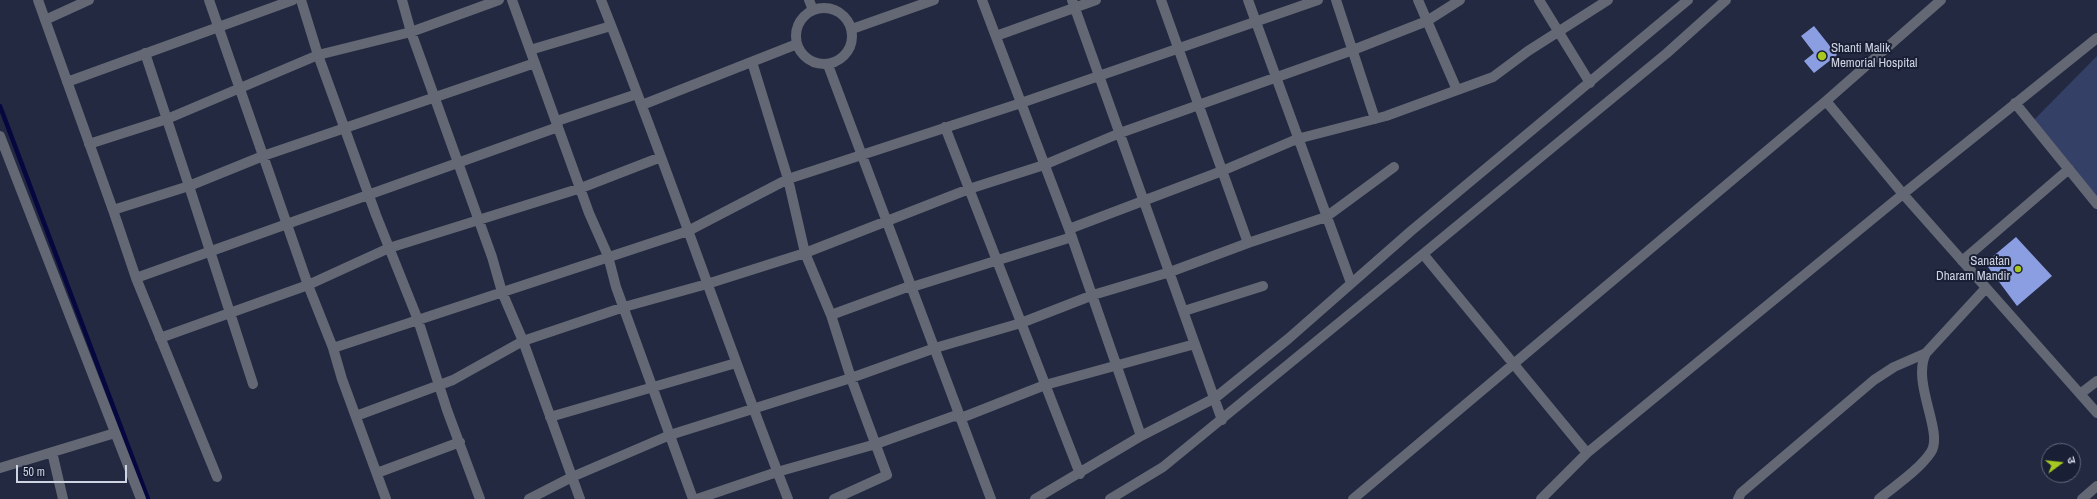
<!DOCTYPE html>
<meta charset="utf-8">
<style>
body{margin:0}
#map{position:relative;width:2097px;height:499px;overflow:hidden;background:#222940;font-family:"Archivo Narrow","Noto Sans Devanagari",sans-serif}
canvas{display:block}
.north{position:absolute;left:2041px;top:443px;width:40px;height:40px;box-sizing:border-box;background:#191f35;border:1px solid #62677b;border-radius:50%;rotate:75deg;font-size:11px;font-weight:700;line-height:16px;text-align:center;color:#cfd4e3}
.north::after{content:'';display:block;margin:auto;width:14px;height:18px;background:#a6c820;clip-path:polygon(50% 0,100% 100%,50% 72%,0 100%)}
.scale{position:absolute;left:16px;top:465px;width:111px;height:18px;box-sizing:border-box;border:2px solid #cfd4e3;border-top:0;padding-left:5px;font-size:12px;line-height:14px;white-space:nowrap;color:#cfd4e3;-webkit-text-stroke:3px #191f35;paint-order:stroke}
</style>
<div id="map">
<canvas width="2097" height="499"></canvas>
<div class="north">उ</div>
<div class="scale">50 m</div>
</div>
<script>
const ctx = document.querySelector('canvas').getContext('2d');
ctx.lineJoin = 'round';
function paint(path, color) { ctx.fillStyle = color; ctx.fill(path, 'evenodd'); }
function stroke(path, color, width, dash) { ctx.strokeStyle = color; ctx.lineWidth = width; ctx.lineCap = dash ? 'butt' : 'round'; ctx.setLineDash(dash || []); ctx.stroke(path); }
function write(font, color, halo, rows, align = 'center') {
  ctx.font = font + ' "Archivo Narrow",sans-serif'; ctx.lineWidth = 4; ctx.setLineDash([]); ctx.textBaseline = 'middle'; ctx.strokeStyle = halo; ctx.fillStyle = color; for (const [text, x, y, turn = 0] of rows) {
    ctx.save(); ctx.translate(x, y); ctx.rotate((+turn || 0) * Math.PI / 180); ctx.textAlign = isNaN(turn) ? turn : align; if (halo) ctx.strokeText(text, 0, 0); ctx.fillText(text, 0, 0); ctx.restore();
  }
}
paint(new Path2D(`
 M 2097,56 L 2097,205 L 2030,124 Z`), '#354067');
stroke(new Path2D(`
 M 0,106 L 148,499`), '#070740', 4.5);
paint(new Path2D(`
 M 1814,26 L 1837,55 L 1814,73 L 1804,61 L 1814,53 L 1801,36 Z
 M 2016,237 L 2052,276 L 2017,306 L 1985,263 Z`), '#8b9ee2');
stroke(new Path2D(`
 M 38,0 L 113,210
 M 209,0 L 308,285 L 389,248 L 581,188 L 661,157
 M 301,0 L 318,55 L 376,215 L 418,320 L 447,410 L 480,499
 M 499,0 L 411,32 L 492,257 L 502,292 L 523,341 L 580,499
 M 512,0 L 589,213 L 608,256 L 616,287 L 693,499
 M 601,0 C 667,165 723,333 788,499
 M 809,0 L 813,10
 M 982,0 L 1069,229 L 1141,436
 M 1072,0 L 1222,420
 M 1161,0 L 1248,243
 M 1248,0 L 1351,283
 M 1336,0 L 1375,119
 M 1418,0 L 1457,90
 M 1539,0 L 1590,83
 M796 36a28 28 0 1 1 56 0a28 28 0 1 1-56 0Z
 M 45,20 L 89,0
 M 852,29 L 934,0
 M 996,36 L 1096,0
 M 530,50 L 611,26
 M 145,53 L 189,186 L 263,156 L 535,63
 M 752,62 L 788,179 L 805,253 L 831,315 L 851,378 L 887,475 L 834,499
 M 828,65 L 991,499
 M 67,82 L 293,0
 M 1826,101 L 1903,194 L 2097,413
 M 2015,103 L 2097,204
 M 642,105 L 797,44
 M 557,121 L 637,94
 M 945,127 L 1080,474
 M 0,136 L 141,499
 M 89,144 L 167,119 L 318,55 L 411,32 L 402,0
 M 1069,229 L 1222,171 L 1297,139 L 1386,116 L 1493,77 L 1528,51 L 1608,0
 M 1423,254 L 1667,53 L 1726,0
 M 1962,261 L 2069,169
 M 136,278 L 558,127
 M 1184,311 L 1263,286
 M 831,315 L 910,286 L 912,287 L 1072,237
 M 160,338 L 308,285 L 333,348 L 342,379 L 386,499
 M 333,348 L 688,231 L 788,179 L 1021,103 L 1318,0
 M 2080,394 L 2097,381
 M 356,416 L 453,380 L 523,341 L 624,307 L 707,284 L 805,253 L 969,189 L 1044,165 L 1120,133 L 1353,50 L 1427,21 L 1460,0
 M 550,417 L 736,363
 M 52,452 L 63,499
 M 0,468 L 115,433
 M 377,473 L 460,442
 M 217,477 L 136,278 L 113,210 L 189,186 L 253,384
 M 529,499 L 572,477 L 670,435 L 851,378 L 935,348 L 1021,323 L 1093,295 L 1170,272 L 1248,243 L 1326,217 L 1394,167
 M 697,499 L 777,472 L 876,444 L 954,416 L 961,418 L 1045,385 L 1195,344
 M 1035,499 L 1141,436 L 1215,398 L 1288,339 L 1411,231 L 1688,0
 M 1110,499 L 1163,467 L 1423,254 L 1587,453
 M 1353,499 L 1826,101 L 1941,0
 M 1541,499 L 1587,453 L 1903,194 L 2097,38
 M 1738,499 L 1741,493 L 1874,380 L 1894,367 L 1926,353
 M 1879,499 C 1896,485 1919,470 1931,452 C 1944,432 1911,383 1926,353 L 1986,288
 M 2082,499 L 2097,486`), '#646874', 10);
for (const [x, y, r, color] of [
 [1822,56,5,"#a6c820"],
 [2018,269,4,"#a6c820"]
]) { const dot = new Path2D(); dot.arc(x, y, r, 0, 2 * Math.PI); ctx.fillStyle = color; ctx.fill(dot); stroke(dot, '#191f35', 1.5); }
write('13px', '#cfd4e3', '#191f35', [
 ["Shanti Malik",1831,49],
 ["Memorial Hospital",1831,64],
 ["Sanatan",2010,262,"right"],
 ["Dharam Mandir",2010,277,"right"]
], 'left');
</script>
